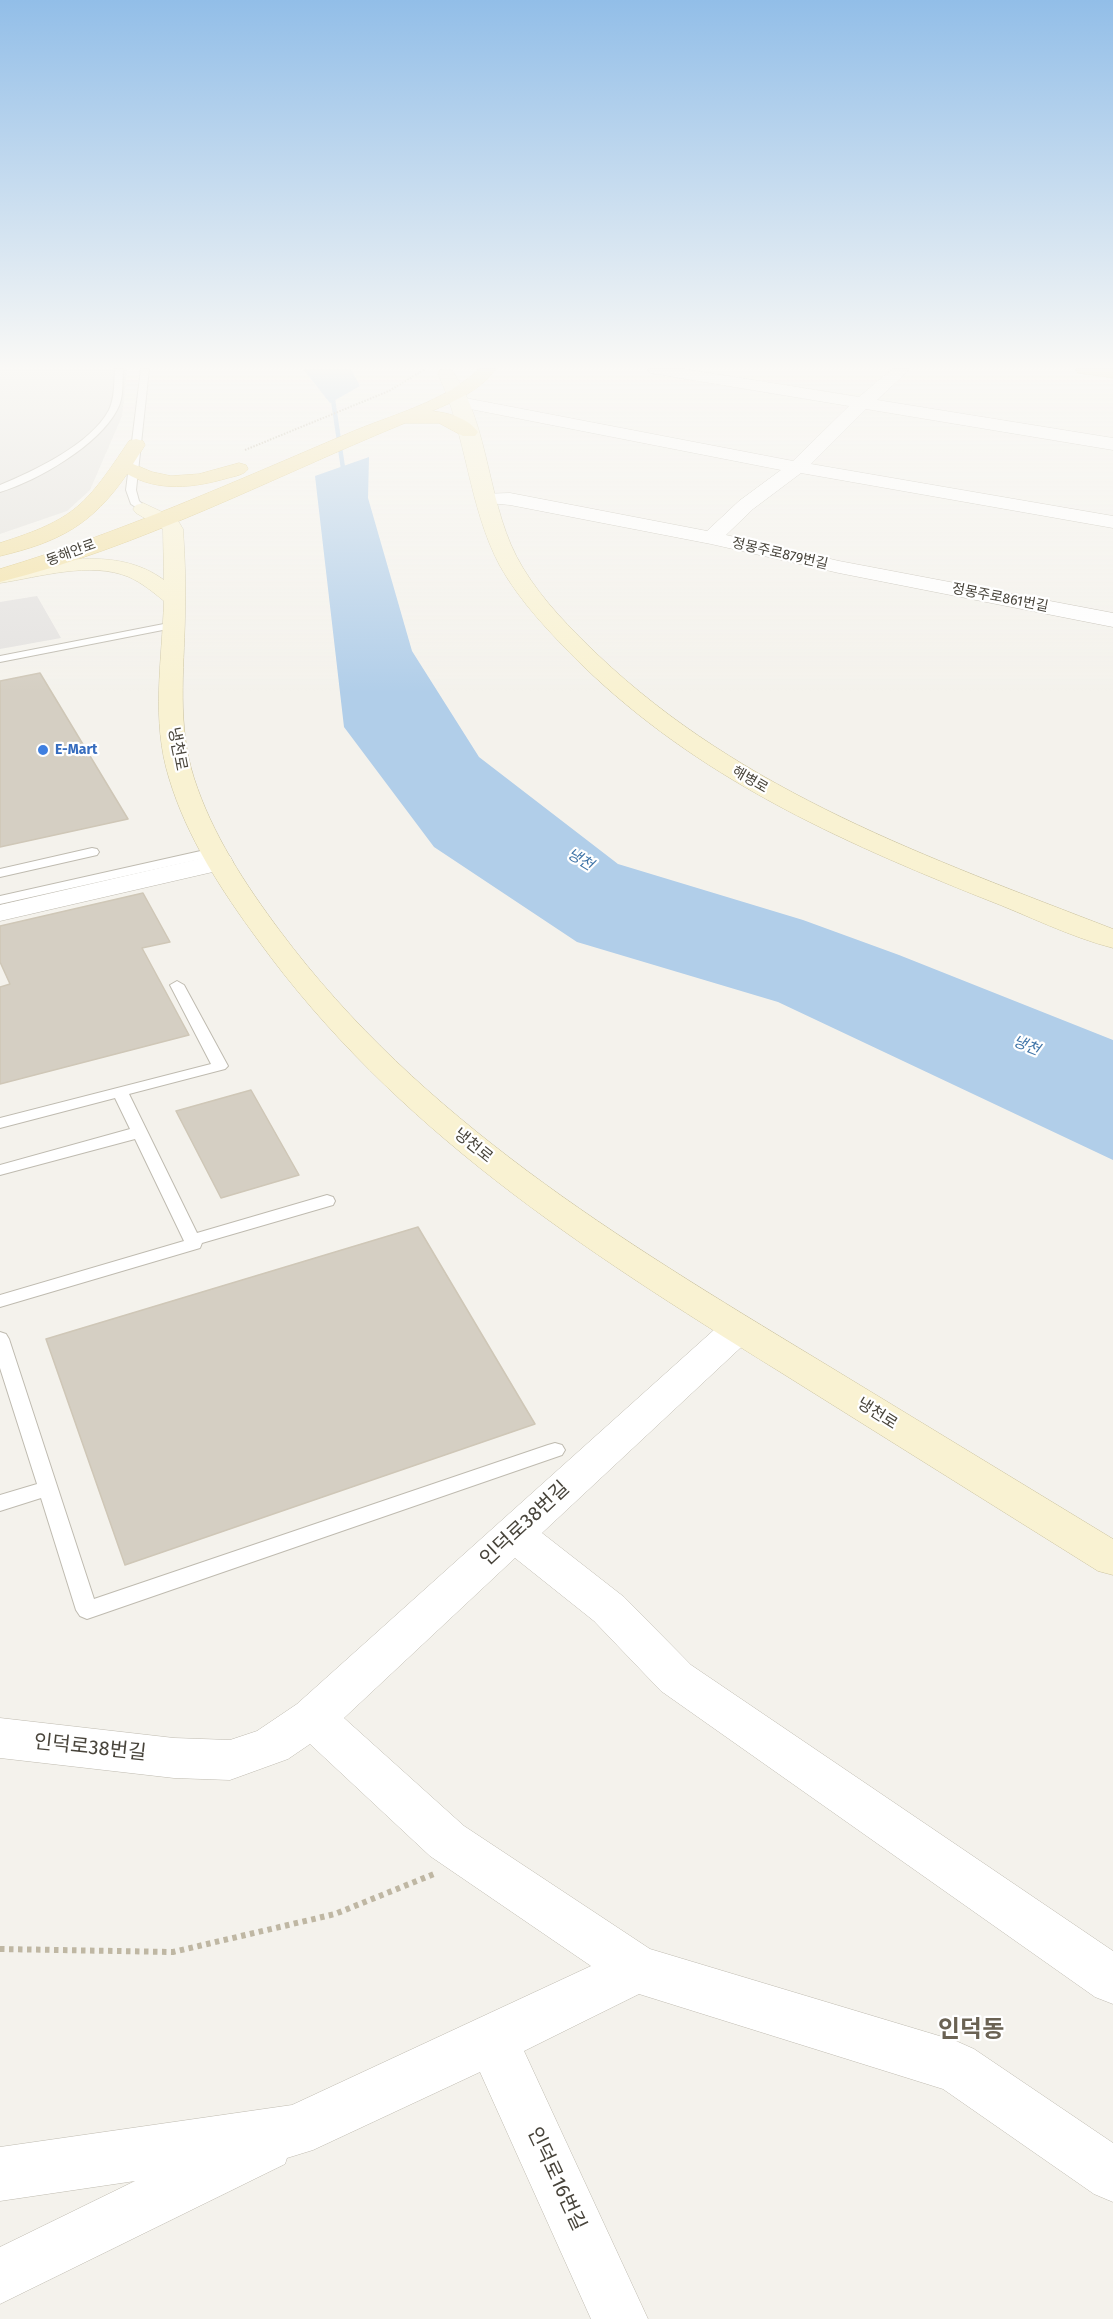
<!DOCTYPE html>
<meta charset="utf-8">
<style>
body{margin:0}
canvas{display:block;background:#f4f2ec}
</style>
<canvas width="1113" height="2319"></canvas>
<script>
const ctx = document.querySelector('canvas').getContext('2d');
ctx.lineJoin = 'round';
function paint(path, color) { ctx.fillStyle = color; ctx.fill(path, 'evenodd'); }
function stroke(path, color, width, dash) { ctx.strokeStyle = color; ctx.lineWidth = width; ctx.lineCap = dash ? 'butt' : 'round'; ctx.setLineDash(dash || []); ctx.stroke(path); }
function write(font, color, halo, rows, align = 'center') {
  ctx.font = font + ' "Fira Sans","Noto Sans KR",sans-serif'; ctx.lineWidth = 4.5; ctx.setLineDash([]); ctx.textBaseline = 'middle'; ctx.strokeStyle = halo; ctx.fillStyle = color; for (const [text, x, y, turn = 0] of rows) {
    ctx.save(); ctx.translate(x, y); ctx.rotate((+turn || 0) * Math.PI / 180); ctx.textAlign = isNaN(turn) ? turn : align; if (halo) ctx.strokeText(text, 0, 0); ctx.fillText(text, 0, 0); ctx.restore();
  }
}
paint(new Path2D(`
 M 0,369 L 127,369 L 122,416 L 90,490 L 67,511 L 0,534 Z`), '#e4e2dd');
paint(new Path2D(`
 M 37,596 L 61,638 L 0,649 L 0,602 Z`), '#e4e2e0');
paint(new Path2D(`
 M 303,369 L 351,369 L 360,386 L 330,403 Z
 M 369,457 L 368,498 L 412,651 L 479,757 L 618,864 L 803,920 L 899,955 L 1113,1040 L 1113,1160 L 778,1002 L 577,942 L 434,847 L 344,727 L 315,476 Z`), '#b1cee9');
stroke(new Path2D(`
 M 332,393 L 344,475`), '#b1cee9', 4.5);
const building = new Path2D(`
 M 40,673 L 128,819 L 0,847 L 0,681 Z
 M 143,893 L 170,942 L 142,948 L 189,1035 L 0,1084 L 0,987 L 10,984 L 0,962 L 0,926 Z
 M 251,1090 L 299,1175 L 221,1198 L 176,1111 Z
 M 418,1227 L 535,1424 L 125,1565 L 46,1339 Z`);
paint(building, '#d5cfc3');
stroke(building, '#cfc7b7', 1.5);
const lane = new Path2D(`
 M 115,369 L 123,369 C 122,383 124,398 117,410 C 99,445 37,481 0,492 L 0,485 C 34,471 91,444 109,410 C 115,398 114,382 115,369 Z
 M 141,369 L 149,369 L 136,490 L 139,501 L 148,509 L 143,512 L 131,504 L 126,490 Z
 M 174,622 L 180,625 L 178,627 L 0,662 L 0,656 Z
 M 92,848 L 97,849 L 99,852 L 97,855 L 0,877 L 0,869 Z
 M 214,848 L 219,849 L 221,852 L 219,855 L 0,904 L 0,896 Z
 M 177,981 L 184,985 L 228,1066 L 225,1069 L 129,1094 L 197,1233 L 327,1195 L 333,1197 L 335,1201 L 333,1205 L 202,1243 L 200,1248 L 0,1307 L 0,1295 L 184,1241 L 135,1139 L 0,1175 L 0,1165 L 130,1129 L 115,1098 L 0,1128 L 0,1118 L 211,1064 L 170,985 Z
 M 0,1332 L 6,1334 L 9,1339 L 94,1599 L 548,1445 L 555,1443 L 562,1445 L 565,1450 L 562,1455 L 87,1619 L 80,1616 L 76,1610 L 41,1498 L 0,1511 L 0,1495 L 37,1484 L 0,1368 Z`);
const street = new Path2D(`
 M 648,369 L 685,369 L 859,397 L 892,369 L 910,369 L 877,400 L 1113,438 L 1113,450 L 866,409 L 811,464 L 1113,516 L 1113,528 L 801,473 L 753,509 L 726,535 L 839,561 L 1113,613 L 1113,627 L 839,573 L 711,544 L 510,505 L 478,502 L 475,498 L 478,494 L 510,493 L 707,531 L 739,501 L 781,470 L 460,407 L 454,406 L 451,402 L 454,398 L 460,397 L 793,461 L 849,406 L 656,374 L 650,373 Z
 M 220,854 L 230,856 L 233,862 L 230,868 L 0,921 L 0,905 Z
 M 738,1316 L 751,1320 L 756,1329 L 751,1338 L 542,1533 L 624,1597 L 691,1665 L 1113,1951 L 1113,2004 L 1095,1997 L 661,1691 L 594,1621 L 515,1558 L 344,1718 L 464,1826 L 650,1949 L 956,2041 L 974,2049 L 1113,2143 L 1113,2202 L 1094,2194 L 943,2089 L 639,1994 L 524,2051 L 648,2319 L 591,2319 L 480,2072 L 313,2150 L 287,2158 L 285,2164 L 0,2304 L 0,2247 L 135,2181 L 0,2201 L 0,2147 L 292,2105 L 591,1966 L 430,1856 L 310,1744 L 288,1759 L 230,1780 L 174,1778 L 0,1758 L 0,1718 L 174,1738 L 230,1740 L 257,1731 L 297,1704 L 725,1320 Z`);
const secondary = new Path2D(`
 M 446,369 L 452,370 C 492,429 486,508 523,568 C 543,601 571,629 598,655 C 743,793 930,858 1113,929 L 1113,948 C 1070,937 1027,915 985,899 C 837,840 697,777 581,664 C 552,635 520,602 500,566 C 468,506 467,435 438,374 L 440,370 Z
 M 143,503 L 177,519 L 183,529 C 185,558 186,588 185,617 C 184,671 177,725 194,778 C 212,834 245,884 280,931 C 421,1120 619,1239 817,1359 C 916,1419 1014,1479 1113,1539 L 1113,1575 L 1098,1571 C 991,1504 884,1437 777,1370 C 582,1249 395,1129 258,940 C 222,891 187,838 169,778 C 151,720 162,661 164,601 C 153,592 142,583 129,577 C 90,561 40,577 0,583 L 0,571 C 54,562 116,545 164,580 L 163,529 L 136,513 L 133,509 L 136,505 Z`);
const primary = new Path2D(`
 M 479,369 L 496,369 C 481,390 455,401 432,411 C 449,413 468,418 478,432 L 475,436 L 463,436 L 439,423 L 405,423 C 271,478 141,547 0,582 L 0,569 C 120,533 234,482 349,433 C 391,415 445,402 479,369 Z
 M 1076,369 L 1113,369 L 1113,378 L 1078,373 Z
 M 136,439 L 143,441 L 145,445 L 133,464 L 152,472 L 171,476 L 199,474 L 239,463 L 246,465 L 248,469 C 244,475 235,476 228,478 C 193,488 159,492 127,474 C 92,525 59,542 0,556 L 0,543 C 76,519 86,505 129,441 Z`);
stroke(lane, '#bfbbb0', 2);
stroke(street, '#bfbbb0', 1);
stroke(secondary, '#cbc3a0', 1);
stroke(primary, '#d6c078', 1);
stroke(new Path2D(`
 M 245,450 L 389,391 L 425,369`), '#bfb7a3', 2, [1.5, 1.5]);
stroke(new Path2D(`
 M 0,1949 L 173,1952 L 335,1914 L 434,1874`), '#bfb7a3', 6, [4.5, 4.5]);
paint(lane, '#fff');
paint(street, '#fff');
paint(secondary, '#f9f2d2');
paint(primary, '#f3e2a7');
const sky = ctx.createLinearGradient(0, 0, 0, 693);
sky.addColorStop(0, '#92bee8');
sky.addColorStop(0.53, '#faf9f6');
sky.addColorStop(1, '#faf9f600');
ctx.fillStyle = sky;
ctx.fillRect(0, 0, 1113, 693);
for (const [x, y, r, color] of [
 [43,750,6,"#3f7fe0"]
]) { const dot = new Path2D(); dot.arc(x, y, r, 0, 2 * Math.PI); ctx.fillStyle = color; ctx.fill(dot); stroke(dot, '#fff', 2); }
write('14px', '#48443b', '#fff', [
 ["동해안로",71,553,-20],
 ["정몽주로879번길",780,554,13],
 ["정몽주로861번길",1000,598,11],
 ["해병로",750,780,30]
]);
write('bold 14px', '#366cbe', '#fff', [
 ["E-Mart",55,750]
], 'left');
write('italic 15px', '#4075a8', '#fff', [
 ["냉천",580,860,31],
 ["냉천",1026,1046,22]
]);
write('16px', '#48443b', '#fff', [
 ["냉천로",177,749,79],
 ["냉천로",473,1146,39],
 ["냉천로",877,1414,32]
]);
write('20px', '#48443b', '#fff', [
 ["인덕로38번길",525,1524,-43],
 ["인덕로38번길",90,1748,6],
 ["인덕로16번길",556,2179,65]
]);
write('bold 24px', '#6a6253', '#fff', [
 ["인덕동",971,2030]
]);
</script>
